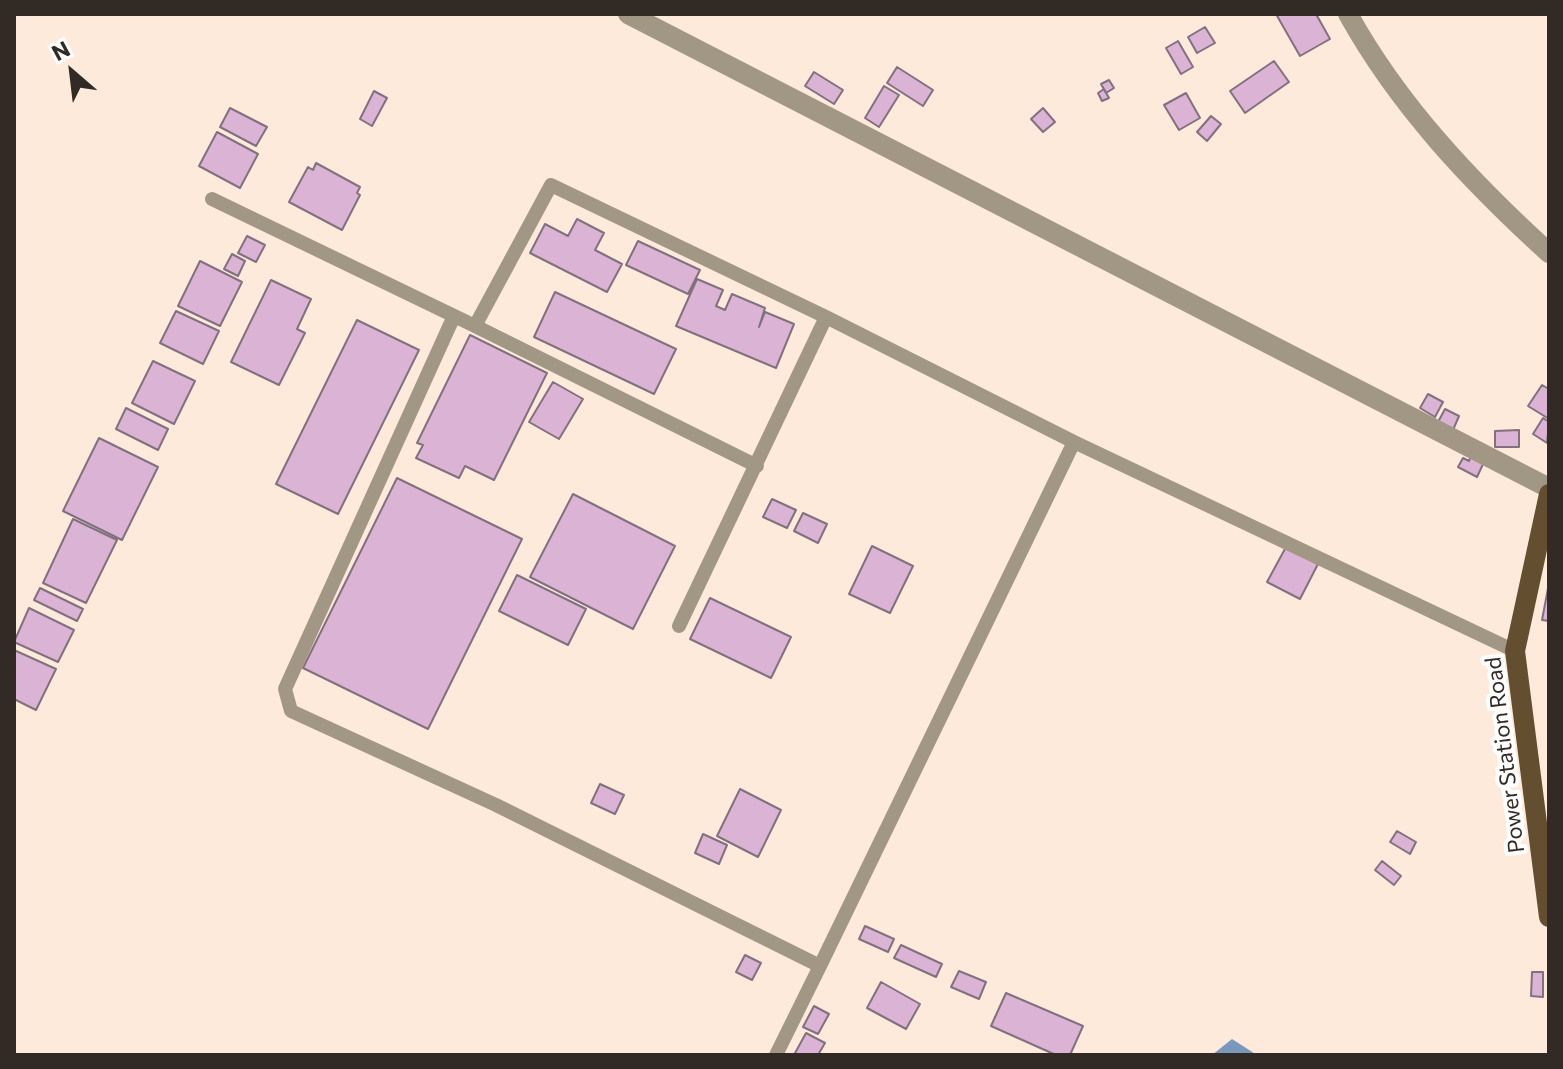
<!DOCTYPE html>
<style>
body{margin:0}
#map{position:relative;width:1563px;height:1069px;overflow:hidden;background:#feeadb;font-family:Commissioner,sans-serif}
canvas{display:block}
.frame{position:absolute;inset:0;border:16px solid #322b25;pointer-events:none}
.north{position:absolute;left:32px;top:32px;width:80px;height:80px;-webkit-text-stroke:6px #fff;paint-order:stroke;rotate:332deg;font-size:22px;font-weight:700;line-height:32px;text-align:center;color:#322b25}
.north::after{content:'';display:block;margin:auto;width:28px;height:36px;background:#322b25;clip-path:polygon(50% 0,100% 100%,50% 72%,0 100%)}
</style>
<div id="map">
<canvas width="1563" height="1069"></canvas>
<div class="frame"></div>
<div class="north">N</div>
</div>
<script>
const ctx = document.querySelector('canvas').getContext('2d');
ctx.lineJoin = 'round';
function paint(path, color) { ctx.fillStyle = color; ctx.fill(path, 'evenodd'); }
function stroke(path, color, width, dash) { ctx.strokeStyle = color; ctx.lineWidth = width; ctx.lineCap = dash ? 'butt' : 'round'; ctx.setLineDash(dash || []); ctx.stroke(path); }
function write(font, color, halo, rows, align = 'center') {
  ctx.font = font + ' Commissioner,sans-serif'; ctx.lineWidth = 8; ctx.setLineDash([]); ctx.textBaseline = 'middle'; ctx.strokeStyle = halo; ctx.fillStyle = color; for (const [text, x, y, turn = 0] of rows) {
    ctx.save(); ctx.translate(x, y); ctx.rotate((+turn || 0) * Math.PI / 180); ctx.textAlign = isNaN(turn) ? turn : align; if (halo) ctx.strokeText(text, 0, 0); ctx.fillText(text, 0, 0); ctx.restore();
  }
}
paint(new Path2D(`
 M 1232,1039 L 1257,1055 L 1212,1055 Z`), '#7899bc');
const building = new Path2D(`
 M 1276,14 L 1316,14 L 1330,39 L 1300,56 Z
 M 1205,27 L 1215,43 L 1197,53 L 1188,37 Z
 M 1178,41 L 1193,67 L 1181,74 L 1166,48 Z
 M 1274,61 L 1289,82 L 1245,113 L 1230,91 Z
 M 897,67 L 933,90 L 923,106 L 887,83 Z
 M 814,72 L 843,90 L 834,104 L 805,86 Z
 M 1109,80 L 1114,88 L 1106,93 L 1101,84 Z
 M 884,86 L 899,95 L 879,127 L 865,118 Z
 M 1104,89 L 1109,98 L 1102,101 L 1098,93 Z
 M 374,91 L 387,98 L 372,126 L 360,119 Z
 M 1186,93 L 1200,118 L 1179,130 L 1164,105 Z
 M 230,108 L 267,127 L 256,146 L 220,127 Z
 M 1043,108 L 1055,122 L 1043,132 L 1031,119 Z
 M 1211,116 L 1221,124 L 1207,141 L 1197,132 Z
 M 217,132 L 258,154 L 240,188 L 199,166 Z
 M 316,163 L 360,187 L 357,193 L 360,195 L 342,230 L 289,202 L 308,167 L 313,170 Z
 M 577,219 L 604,233 L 595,250 L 622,264 L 607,292 L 530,253 L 545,224 L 568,236 Z
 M 247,236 L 265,245 L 256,262 L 238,253 Z
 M 638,241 L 700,270 L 688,294 L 626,265 Z
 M 232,254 L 245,261 L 238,276 L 224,269 Z
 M 200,261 L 242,282 L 220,326 L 178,306 Z
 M 697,279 L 723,290 L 716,306 L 725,310 L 732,294 L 765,308 L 759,327 L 765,312 L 794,324 L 776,368 L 676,326 Z
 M 271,280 L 311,299 L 297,329 L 305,333 L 279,385 L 231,362 Z
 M 555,292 L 676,349 L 654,394 L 534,337 Z
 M 176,311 L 219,331 L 203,364 L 160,343 Z
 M 357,320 L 419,350 L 338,514 L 276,484 Z
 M 470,335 L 547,373 L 494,480 L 465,466 L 459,478 L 416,458 L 423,445 L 417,443 Z
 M 153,361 L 195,381 L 174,424 L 132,403 Z
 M 553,382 L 583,399 L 559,439 L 529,422 Z
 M 1542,385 L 1549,389 L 1549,419 L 1528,406 Z
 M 1428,394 L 1443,402 L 1435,417 L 1420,408 Z
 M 126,408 L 168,429 L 158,450 L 116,429 Z
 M 1445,409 L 1459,416 L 1453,430 L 1438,422 Z
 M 1543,418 L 1549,422 L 1547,443 L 1533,434 Z
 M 1519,430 L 1519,447 L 1495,447 L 1495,431 Z
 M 99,438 L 158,467 L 122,540 L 63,511 Z
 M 1471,456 L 1484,462 L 1477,477 L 1458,467 L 1463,458 L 1469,461 Z
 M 397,478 L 522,539 L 428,729 L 303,668 Z
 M 573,494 L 675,546 L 633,629 L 530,577 Z
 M 772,499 L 796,510 L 787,528 L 763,517 Z
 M 803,513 L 827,524 L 818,543 L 794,531 Z
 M 73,519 L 117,540 L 86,603 L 43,583 Z
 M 872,546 L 913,566 L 890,613 L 849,594 Z
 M 1286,547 L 1318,564 L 1300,599 L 1267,582 Z
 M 517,575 L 586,609 L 568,645 L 499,611 Z
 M 1549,583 L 1549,621 L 1542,620 Z
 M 40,588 L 83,609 L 77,621 L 34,600 Z
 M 710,598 L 791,637 L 771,678 L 690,639 Z
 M 29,608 L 74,630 L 58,662 L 14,642 Z
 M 14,650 L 56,669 L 36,710 L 14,699 Z
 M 600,784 L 624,795 L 615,814 L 591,803 Z
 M 740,789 L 781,810 L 758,857 L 717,836 Z
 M 1397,831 L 1416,842 L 1410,854 L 1390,842 Z
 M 703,834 L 727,845 L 719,864 L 695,853 Z
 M 1382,861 L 1401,876 L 1394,885 L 1375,870 Z
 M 865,926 L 894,939 L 888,952 L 859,939 Z
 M 901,945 L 942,964 L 936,977 L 894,958 Z
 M 745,955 L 761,963 L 752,980 L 736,972 Z
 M 959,971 L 986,982 L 979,999 L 951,987 Z
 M 1532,972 L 1543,972 L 1543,997 L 1531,996 Z
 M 881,982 L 920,1004 L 906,1029 L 867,1008 Z
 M 1006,993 L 1083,1026 L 1070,1055 L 1056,1055 L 991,1026 Z
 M 814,1006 L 829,1014 L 818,1034 L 803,1027 Z
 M 806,1033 L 825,1043 L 818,1055 L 794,1055 Z`);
paint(building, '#dbb4d5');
stroke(building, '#81717f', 2);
stroke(new Path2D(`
 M 212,199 L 475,326 L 551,185 L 826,317 L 1074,442 L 1515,651
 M 454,316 L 285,689 L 291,711 L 496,805 L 820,966 L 1074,442
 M 475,326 L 757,466
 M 679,626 L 826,317
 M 776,1055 L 820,966`), '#a29685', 14);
stroke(new Path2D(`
 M 628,14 L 1549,488
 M 1348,14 C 1399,106 1471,182 1549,253`), '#a29685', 20);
stroke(new Path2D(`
 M 1549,494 L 1515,651 L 1549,917`), '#634f2f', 20);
write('22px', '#322b25', '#fff', [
 ["Power Station Road",1505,755,-97]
]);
</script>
